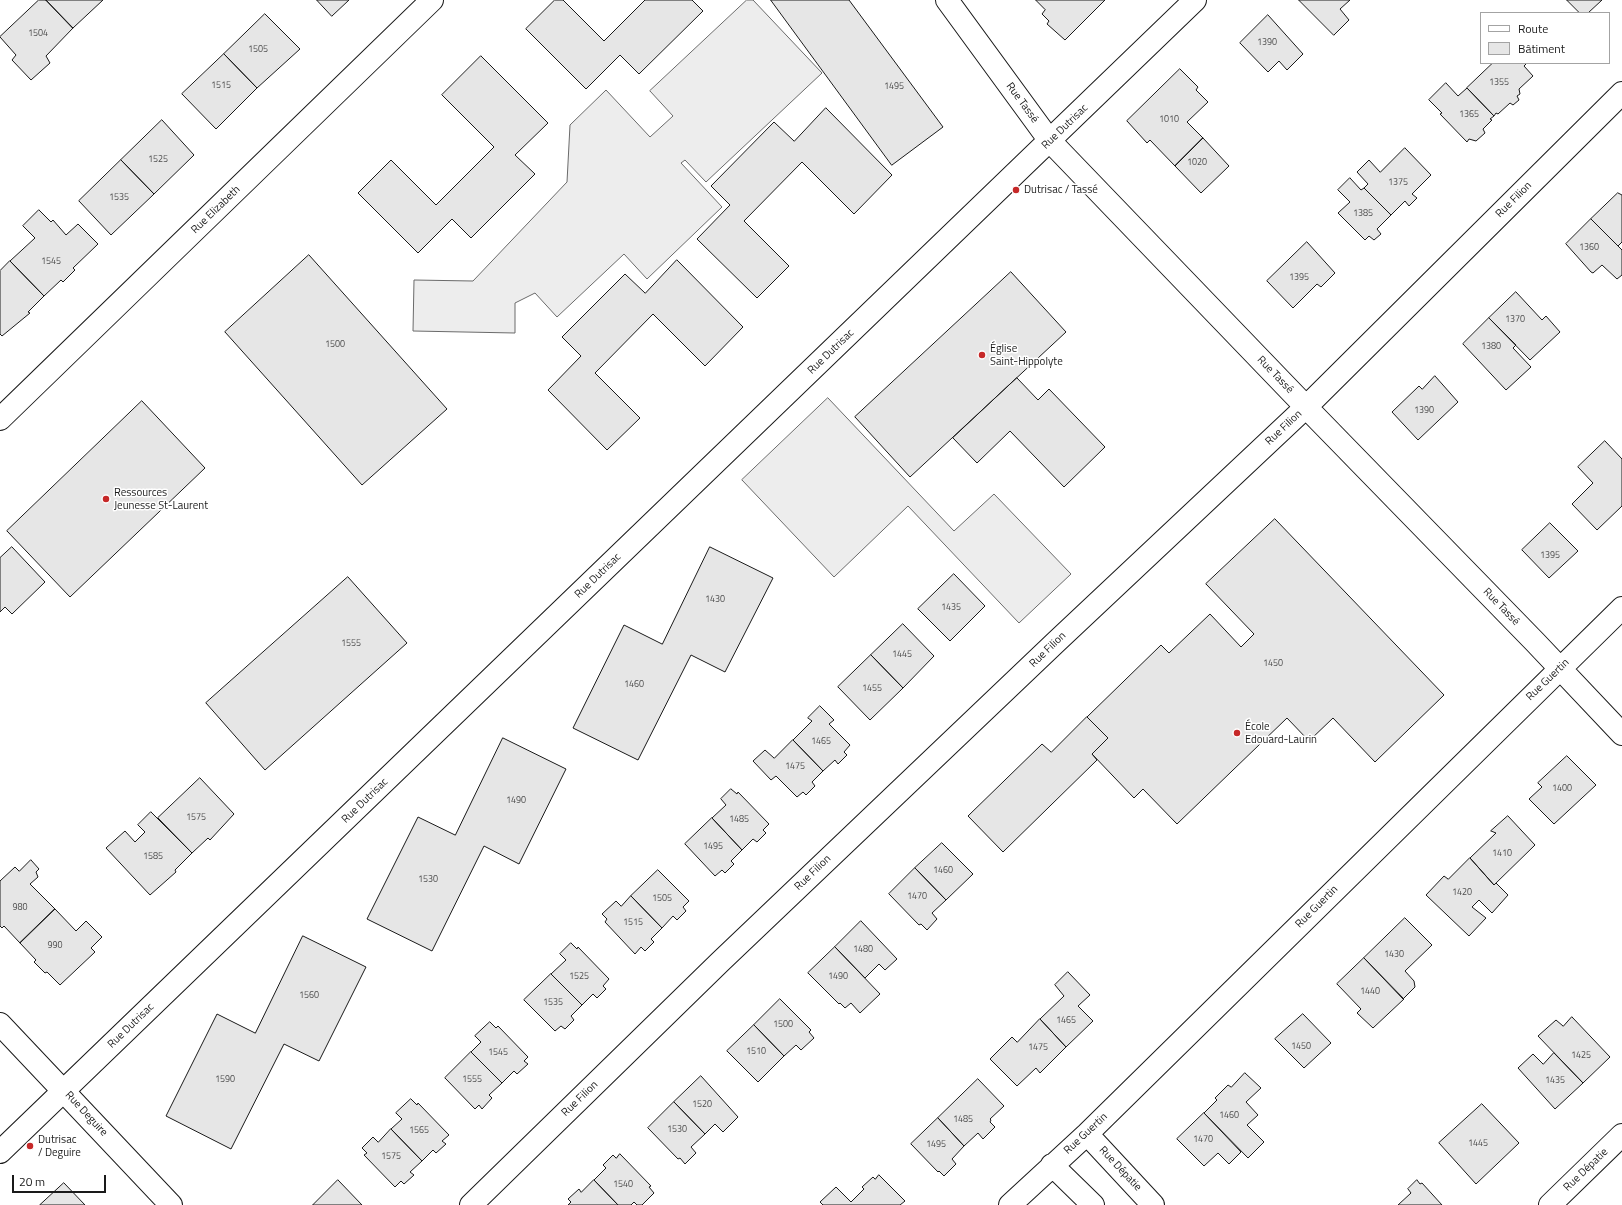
<!DOCTYPE html>
<meta charset="utf-8">
<style>
body{margin:0}
#map{position:relative;width:1622px;height:1205px;overflow:hidden;background:#fff;font-family:"Titillium Web",sans-serif}
canvas{display:block}
.legend{position:absolute;left:1480px;top:12px;width:130px;height:52px;box-sizing:border-box;background:#fff;border:1px solid #a3a3a3;margin:0;padding:5px 7px;list-style:none;font-size:12px;color:#1a1a1a}
.legend li{display:flex;align-items:center;gap:8px;height:20px}
.legend b{width:20px;border:1px solid #a3a3a3}
.scale{position:absolute;left:12px;top:1175px;width:94px;height:18px;box-sizing:border-box;border:2px solid #1a1a1a;border-top:0;padding-left:5px;font-size:12px;line-height:14px;white-space:nowrap;color:#1a1a1a;-webkit-text-stroke:3px #fff;paint-order:stroke}
</style>
<div id="map">
<canvas width="1622" height="1205"></canvas>
<ul class="legend">
<li><b style="height:5px;background:#fff"></b>Route</li>
<li><b style="height:11px;background:#e6e6e6"></b>Bâtiment</li>
</ul>
<div class="scale">20 m</div>
</div>
<script>
const ctx = document.querySelector('canvas').getContext('2d');
ctx.lineJoin = 'round';
function paint(path, color) { ctx.fillStyle = color; ctx.fill(path, 'evenodd'); }
function stroke(path, color, width, dash) { ctx.strokeStyle = color; ctx.lineWidth = width; ctx.lineCap = dash ? 'butt' : 'round'; ctx.setLineDash(dash || []); ctx.stroke(path); }
function write(font, color, halo, rows, align = 'center') {
  ctx.font = font + ' "Titillium Web",sans-serif'; ctx.lineWidth = 3; ctx.setLineDash([]); ctx.textBaseline = 'middle'; ctx.strokeStyle = halo; ctx.fillStyle = color; for (const [text, x, y, turn = 0] of rows) {
    ctx.save(); ctx.translate(x, y); ctx.rotate((+turn || 0) * Math.PI / 180); ctx.textAlign = isNaN(turn) ? turn : align; if (halo) ctx.strokeText(text, 0, 0); ctx.fillText(text, 0, 0); ctx.restore();
  }
}
const parking = new Path2D(`
 M 747,0 L 753,0 L 822,73 L 706,182 L 685,160 L 681,163 L 722,207 L 647,279 L 624,254 L 557,317 L 535,293 L 515,303 L 515,333 L 413,331 L 414,280 L 473,281 L 567,182 L 570,125 L 606,90 L 650,137 L 673,116 L 650,91 Z
 M 828,398 L 954,531 L 994,494 L 1071,574 L 1019,623 L 908,506 L 834,577 L 742,480 Z`);
paint(parking, '#ededed');
stroke(parking, '#6a6a6a', 1);
const building = new Path2D(`
 M 39,0 L 46,0 L 73,28 L 46,56 L 50,63 L 31,80 L 12,60 L 16,55 L 0,37 Z
 M 46,0 L 103,0 L 73,28 Z
 M 317,0 L 349,0 L 332,16 Z
 M 555,0 L 563,0 L 604,41 L 645,0 L 692,0 L 703,11 L 639,74 L 620,55 L 586,89 L 526,29 Z
 M 771,0 L 849,0 L 943,127 L 892,165 Z
 M 1036,0 L 1105,0 L 1065,40 L 1047,24 L 1049,21 L 1042,14 L 1045,10 Z
 M 1299,0 L 1350,0 L 1340,9 L 1349,20 L 1334,35 Z
 M 1567,0 L 1602,0 L 1588,13 L 1580,13 Z
 M 265,14 L 300,49 L 257,88 L 224,54 Z
 M 1268,15 L 1303,54 L 1287,70 L 1279,61 L 1268,72 L 1240,43 Z
 M 224,54 L 257,88 L 216,129 L 182,94 Z
 M 481,56 L 548,123 L 515,155 L 535,174 L 471,238 L 452,219 L 418,253 L 358,193 L 391,160 L 436,205 L 494,147 L 442,95 Z
 M 1493,63 L 1525,63 L 1526,64 L 1524,66 L 1533,76 L 1519,89 L 1520,94 L 1517,96 L 1519,100 L 1513,105 L 1510,103 L 1498,114 L 1496,113 L 1494,116 L 1467,88 Z
 M 1180,69 L 1198,87 L 1196,90 L 1208,102 L 1187,122 L 1203,138 L 1175,166 L 1150,140 L 1147,143 L 1127,121 Z
 M 1446,83 L 1458,96 L 1467,88 L 1494,116 L 1490,119 L 1492,120 L 1483,129 L 1485,133 L 1476,141 L 1469,139 L 1467,142 L 1440,114 L 1442,113 L 1429,100 Z
 M 826,108 L 892,175 L 854,214 L 802,162 L 744,221 L 789,266 L 757,298 L 697,239 L 730,205 L 711,186 L 774,122 L 794,141 Z
 M 162,120 L 194,155 L 154,194 L 121,160 Z
 M 1203,138 L 1229,166 L 1201,193 L 1175,166 Z
 M 1405,148 L 1431,175 L 1412,194 L 1417,198 L 1409,206 L 1405,201 L 1391,215 L 1364,188 L 1368,184 L 1357,172 L 1369,160 L 1380,172 Z
 M 121,160 L 154,194 L 111,235 L 79,201 Z
 M 1350,178 L 1361,190 L 1364,188 L 1391,215 L 1377,229 L 1381,234 L 1374,240 L 1369,236 L 1365,240 L 1338,213 L 1350,202 L 1338,190 Z
 M 1618,193 L 1622,195 L 1622,242 L 1618,246 L 1591,219 Z
 M 39,210 L 51,222 L 53,220 L 66,235 L 78,224 L 98,244 L 73,268 L 75,270 L 63,282 L 61,280 L 44,296 L 10,261 L 35,238 L 23,226 Z
 M 1591,219 L 1622,250 L 1622,275 L 1617,279 L 1602,265 L 1593,273 L 1591,272 L 1566,244 Z
 M 1307,242 L 1335,273 L 1321,287 L 1317,284 L 1293,308 L 1267,281 Z
 M 309,255 L 447,409 L 362,485 L 225,332 Z
 M 677,260 L 743,327 L 705,366 L 653,314 L 595,373 L 640,418 L 607,450 L 548,390 L 581,356 L 562,337 L 625,274 L 645,293 Z
 M 10,261 L 44,296 L 28,312 L 30,313 L 2,336 L 0,334 L 0,271 Z
 M 1011,272 L 1066,332 L 910,477 L 855,417 Z
 M 1516,292 L 1542,320 L 1546,316 L 1560,332 L 1530,360 L 1489,318 Z
 M 1489,318 L 1516,345 L 1513,348 L 1531,367 L 1506,390 L 1463,344 Z
 M 1435,376 L 1458,402 L 1418,440 L 1392,412 L 1419,386 L 1422,389 Z
 M 1017,378 L 1038,400 L 1049,389 L 1105,447 L 1064,487 L 1010,431 L 977,463 L 953,438 Z
 M 142,401 L 205,468 L 70,597 L 7,531 Z
 M 1605,441 L 1622,459 L 1622,506 L 1597,530 L 1572,504 L 1593,483 L 1578,467 Z
 M 1275,519 L 1444,695 L 1375,762 L 1333,718 L 1309,741 L 1287,718 L 1177,824 L 1143,789 L 1134,798 L 1092,754 L 1108,738 L 1087,717 L 1161,645 L 1169,653 L 1210,614 L 1241,647 L 1254,634 L 1206,584 Z
 M 1550,523 L 1578,551 L 1549,578 L 1522,550 Z
 M 12,547 L 45,582 L 12,614 L 5,607 L 0,612 L 0,558 Z
 M 710,547 L 773,578 L 725,672 L 691,655 L 638,760 L 573,728 L 624,625 L 662,644 Z
 M 954,574 L 985,606 L 950,641 L 918,609 Z
 M 348,577 L 407,643 L 265,770 L 206,703 Z
 M 903,624 L 934,656 L 903,688 L 871,655 Z
 M 871,655 L 903,688 L 870,720 L 838,687 Z
 M 820,706 L 834,720 L 829,724 L 850,745 L 844,752 L 847,755 L 838,764 L 835,760 L 823,771 L 793,740 L 812,721 L 808,718 Z
 M 1087,717 L 1108,738 L 1092,754 L 1097,760 L 1003,852 L 968,816 L 1042,744 L 1051,752 Z
 M 503,738 L 566,769 L 519,864 L 484,846 L 432,951 L 367,919 L 418,817 L 455,835 Z
 M 793,740 L 823,771 L 812,782 L 815,786 L 806,795 L 803,792 L 797,797 L 776,776 L 771,780 L 753,761 L 765,750 L 774,758 Z
 M 1567,756 L 1596,785 L 1554,824 L 1529,799 L 1542,787 L 1538,783 Z
 M 200,778 L 234,814 L 210,840 L 208,838 L 192,853 L 158,818 Z
 M 731,789 L 737,794 L 738,792 L 769,824 L 763,830 L 766,833 L 757,842 L 753,839 L 742,850 L 712,818 L 726,805 L 721,799 Z
 M 151,812 L 192,853 L 175,870 L 176,872 L 150,895 L 106,848 L 125,831 L 135,842 L 145,832 L 138,825 Z
 M 1508,816 L 1535,845 L 1494,885 L 1470,858 L 1496,833 L 1491,831 Z
 M 712,818 L 742,850 L 731,861 L 734,864 L 725,873 L 722,870 L 715,876 L 685,844 Z
 M 942,843 L 973,874 L 946,900 L 915,868 Z
 M 1470,858 L 1494,885 L 1496,883 L 1508,895 L 1492,913 L 1479,900 L 1472,907 L 1486,918 L 1469,936 L 1426,895 L 1444,876 L 1448,879 Z
 M 31,860 L 39,869 L 36,872 L 38,877 L 30,884 L 55,909 L 20,943 L 4,926 L 2,928 L 0,926 L 0,881 L 15,867 L 19,871 Z
 M 915,868 L 946,900 L 932,913 L 937,919 L 927,930 L 921,924 L 919,925 L 889,894 Z
 M 658,870 L 689,901 L 683,907 L 686,911 L 677,920 L 673,916 L 662,928 L 631,896 Z
 M 631,896 L 662,928 L 651,939 L 654,942 L 645,951 L 641,947 L 635,954 L 605,922 L 607,919 L 602,914 L 616,901 L 621,906 Z
 M 55,909 L 76,931 L 86,921 L 102,937 L 91,948 L 95,952 L 60,985 L 47,972 L 45,973 L 34,962 L 36,960 L 20,943 Z
 M 1405,918 L 1432,945 L 1405,971 L 1414,981 L 1415,987 L 1403,999 L 1364,958 Z
 M 861,921 L 897,959 L 885,970 L 879,964 L 865,978 L 835,947 Z
 M 303,936 L 366,967 L 319,1061 L 284,1044 L 231,1149 L 166,1116 L 217,1014 L 255,1033 Z
 M 571,943 L 577,949 L 578,947 L 609,979 L 603,986 L 606,989 L 597,998 L 593,994 L 582,1005 L 551,974 L 566,960 L 560,954 Z
 M 835,947 L 880,994 L 860,1013 L 851,1003 L 845,1008 L 840,1003 L 839,1004 L 808,973 Z
 M 1364,958 L 1404,999 L 1373,1028 L 1357,1013 L 1361,1009 L 1337,984 Z
 M 1068,972 L 1090,995 L 1078,1006 L 1093,1021 L 1066,1047 L 1040,1019 L 1064,996 L 1055,985 Z
 M 551,974 L 582,1005 L 571,1016 L 574,1020 L 565,1029 L 561,1026 L 555,1031 L 524,1000 Z
 M 780,999 L 811,1030 L 809,1032 L 814,1038 L 801,1050 L 796,1045 L 784,1056 L 754,1025 Z
 M 1303,1014 L 1331,1043 L 1304,1068 L 1275,1039 Z
 M 1572,1017 L 1610,1057 L 1583,1083 L 1538,1036 L 1556,1020 L 1563,1026 Z
 M 1040,1019 L 1066,1047 L 1040,1073 L 1036,1068 L 1017,1086 L 990,1059 L 1012,1037 L 1017,1042 Z
 M 490,1022 L 496,1028 L 498,1026 L 528,1057 L 524,1061 L 528,1064 L 517,1074 L 514,1071 L 502,1083 L 471,1052 L 481,1042 L 475,1036 Z
 M 754,1025 L 784,1056 L 758,1082 L 727,1051 Z
 M 471,1052 L 502,1083 L 489,1095 L 492,1098 L 482,1109 L 479,1105 L 475,1109 L 445,1078 Z
 M 1554,1053 L 1583,1083 L 1555,1109 L 1518,1068 L 1533,1054 L 1543,1064 Z
 M 1245,1073 L 1261,1088 L 1246,1102 L 1258,1115 L 1247,1125 L 1264,1142 L 1248,1158 L 1204,1113 L 1217,1100 L 1215,1098 L 1228,1085 L 1231,1087 Z
 M 701,1076 L 738,1117 L 723,1132 L 715,1124 L 705,1134 L 674,1102 Z
 M 978,1079 L 1004,1106 L 990,1119 L 991,1120 L 990,1122 L 995,1127 L 983,1139 L 978,1133 L 964,1146 L 938,1118 Z
 M 411,1099 L 417,1105 L 418,1103 L 449,1135 L 442,1141 L 446,1144 L 436,1153 L 433,1150 L 422,1161 L 391,1129 L 402,1119 L 396,1113 Z
 M 674,1102 L 705,1134 L 691,1147 L 696,1153 L 685,1164 L 680,1158 L 678,1159 L 648,1128 Z
 M 1482,1104 L 1519,1143 L 1476,1184 L 1439,1143 Z
 M 1204,1113 L 1241,1152 L 1229,1164 L 1218,1153 L 1204,1166 L 1177,1139 Z
 M 938,1118 L 964,1146 L 952,1159 L 956,1164 L 944,1176 L 939,1171 L 938,1172 L 911,1144 Z
 M 391,1129 L 422,1161 L 410,1172 L 414,1175 L 404,1184 L 401,1181 L 395,1187 L 364,1155 L 367,1153 L 362,1148 L 373,1137 L 378,1142 Z
 M 620,1154 L 651,1186 L 649,1187 L 654,1193 L 642,1205 L 637,1205 L 634,1202 L 631,1205 L 618,1205 L 594,1180 L 606,1168 L 603,1165 L 613,1155 L 616,1158 Z
 M 879,1175 L 905,1201 L 900,1205 L 823,1205 L 820,1202 L 836,1187 L 851,1202 L 864,1189 L 862,1187 L 873,1177 L 875,1179 Z
 M 338,1180 L 362,1205 L 313,1205 Z
 M 594,1180 L 618,1205 L 568,1205 L 571,1202 L 568,1199 L 579,1189 L 581,1192 Z
 M 1417,1180 L 1420,1184 L 1422,1183 L 1442,1205 L 1398,1205 L 1411,1193 L 1408,1189 Z
 M 64,1183 L 85,1205 L 40,1205 Z`);
paint(building, '#e6e6e6');
stroke(building, '#1a1a1a', 1);
const minor = new Path2D(`
 M 947,0 L 1050,141 L 1306,407 L 1535,642 L 1622,734
 M 0,419 L 432,0
 M 0,1024 L 171,1205
 M 1087,1134 L 1153,1205
 M 0,1152 L 1195,0
 M 1052,1165 L 1093,1205
 M 471,1205 L 720,962 L 1056,642 L 1306,407 L 1622,93
 M 1010,1205 L 1087,1134 L 1622,608
 M 1550,1205 L 1622,1135`);
stroke(minor, '#1a1a1a', 24);
stroke(minor, '#fff', 22);
for (const [x, y, r, color] of [
 [1016,190,4,"#c62828"],
 [982,355,4,"#c62828"],
 [106,499,4,"#c62828"],
 [1237,733,4,"#c62828"],
 [30,1146,4,"#c62828"]
]) { const dot = new Path2D(); dot.arc(x, y, r, 0, 2 * Math.PI); ctx.fillStyle = color; ctx.fill(dot); stroke(dot, '#fff', 1.5); }
write('9px', '#4d4d4d', null, [
 ["1504",38,34],
 ["1390",1267,43],
 ["1505",258,50],
 ["1355",1499,83],
 ["1515",221,86],
 ["1495",894,87],
 ["1365",1469,115],
 ["1010",1169,120],
 ["1525",158,160],
 ["1020",1197,163],
 ["1375",1398,183],
 ["1535",119,198],
 ["1385",1363,214],
 ["1360",1589,248],
 ["1545",51,262],
 ["1395",1299,278],
 ["1370",1515,320],
 ["1500",335,345],
 ["1380",1491,347],
 ["1390",1424,411],
 ["1395",1550,556],
 ["1430",715,600],
 ["1435",951,608],
 ["1555",351,644],
 ["1445",902,655],
 ["1450",1273,664],
 ["1460",634,685],
 ["1455",872,689],
 ["1465",821,742],
 ["1475",795,767],
 ["1400",1562,789],
 ["1490",516,801],
 ["1575",196,818],
 ["1485",739,820],
 ["1495",713,847],
 ["1410",1502,854],
 ["1585",153,857],
 ["1460",943,871],
 ["1530",428,880],
 ["1420",1462,893],
 ["1470",917,897],
 ["1505",662,899],
 ["980",20,908],
 ["1515",633,923],
 ["990",55,946],
 ["1480",863,950],
 ["1430",1394,955],
 ["1525",579,977],
 ["1490",838,977],
 ["1440",1370,992],
 ["1560",309,996],
 ["1535",553,1003],
 ["1465",1066,1021],
 ["1500",783,1025],
 ["1450",1301,1047],
 ["1475",1038,1048],
 ["1510",756,1052],
 ["1545",498,1053],
 ["1425",1581,1056],
 ["1590",225,1080],
 ["1555",472,1080],
 ["1435",1555,1081],
 ["1520",702,1105],
 ["1460",1229,1116],
 ["1485",963,1120],
 ["1530",677,1130],
 ["1565",419,1131],
 ["1470",1203,1140],
 ["1445",1478,1144],
 ["1495",936,1145],
 ["1575",391,1157],
 ["1540",623,1185]
]);
write('11px', '#1a1a1a', '#fff', [
 ["Rue Tassé",1022,103,54],
 ["Rue Dutrisac",1065,127,-44],
 ["Rue Filion",1514,200,-45],
 ["Rue Elizabeth",216,210,-44],
 ["Rue Dutrisac",831,352,-44],
 ["Rue Tassé",1275,375,46],
 ["Rue Filion",1284,428,-43],
 ["Rue Dutrisac",598,576,-44],
 ["Rue Tassé",1501,607,46],
 ["Rue Filion",1048,650,-44],
 ["Rue Guertin",1548,680,-44],
 ["Rue Dutrisac",365,801,-44],
 ["Rue Filion",813,873,-44],
 ["Rue Guertin",1317,907,-45],
 ["Rue Dutrisac",131,1026,-44],
 ["Rue Filion",580,1099,-44],
 ["Rue Deguire",86,1114,47],
 ["Rue Guertin",1086,1134,-43],
 ["Rue Dépatie",1120,1169,47],
 ["Rue Dépatie",1586,1170,-44]
]);
write('11px', '#1a1a1a', '#fff', [
 ["Dutrisac / Tassé",1024,190],
 ["Église",990,349],
 ["Saint-Hippolyte",990,362],
 ["Ressources",114,493],
 ["Jeunesse St-Laurent",114,506],
 ["École",1245,727],
 ["Edouard-Laurin",1245,740],
 ["Dutrisac",38,1140],
 ["/ Deguire",38,1153]
], 'left');
</script>
